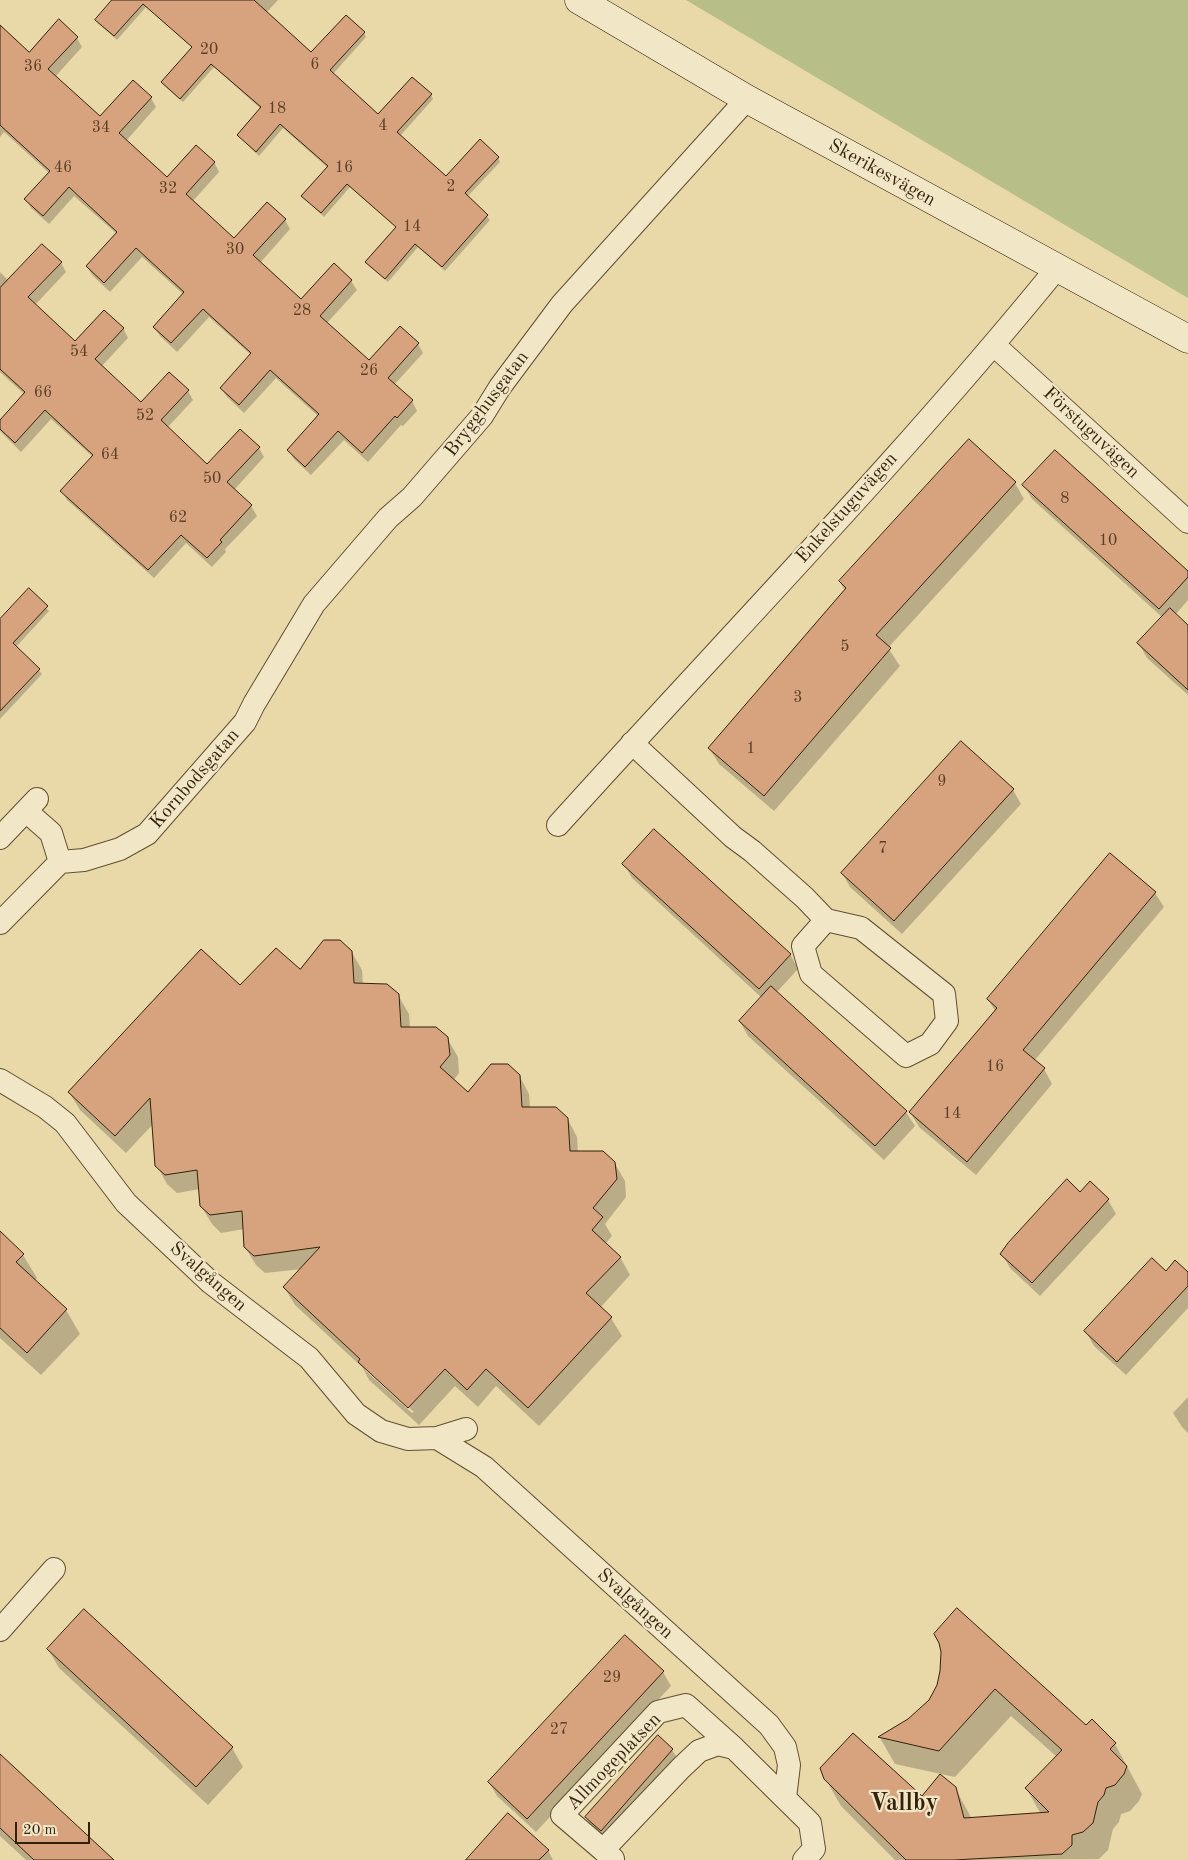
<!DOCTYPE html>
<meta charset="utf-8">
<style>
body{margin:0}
#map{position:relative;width:1188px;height:1860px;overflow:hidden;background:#e9d8a8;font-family:"Old Standard TT",serif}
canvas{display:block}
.scale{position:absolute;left:15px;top:1822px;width:75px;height:22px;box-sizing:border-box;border:2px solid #33210a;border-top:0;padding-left:6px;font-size:15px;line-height:18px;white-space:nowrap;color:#33210a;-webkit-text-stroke:4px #f1e6c6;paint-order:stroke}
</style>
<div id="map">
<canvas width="1188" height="1860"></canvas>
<div class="scale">20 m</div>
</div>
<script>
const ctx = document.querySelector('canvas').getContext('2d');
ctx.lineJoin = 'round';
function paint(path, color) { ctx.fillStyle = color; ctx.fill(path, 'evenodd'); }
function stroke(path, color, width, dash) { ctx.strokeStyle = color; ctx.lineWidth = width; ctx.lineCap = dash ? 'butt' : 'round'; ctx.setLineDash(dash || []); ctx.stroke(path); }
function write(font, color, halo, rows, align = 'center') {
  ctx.font = font + ' "Old Standard TT",serif'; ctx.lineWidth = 4.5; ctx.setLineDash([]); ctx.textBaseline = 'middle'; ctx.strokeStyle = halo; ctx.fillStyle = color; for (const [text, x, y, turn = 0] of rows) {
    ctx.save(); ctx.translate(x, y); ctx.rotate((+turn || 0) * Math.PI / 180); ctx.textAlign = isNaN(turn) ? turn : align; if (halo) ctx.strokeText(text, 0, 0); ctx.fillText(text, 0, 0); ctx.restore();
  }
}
paint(new Path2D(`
 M 686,0 L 1188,0 L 1188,298 Z`), '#b7be87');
paint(new Path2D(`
 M 114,0 L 278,0 L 266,13 L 311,54 L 364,33 L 366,37 L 333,74 L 378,116 L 431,95 L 433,99 L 400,136 L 446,178 L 498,157 L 500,162 L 467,197 L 490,220 L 445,271 L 418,247 L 388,282 L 367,262 L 397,228 L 350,187 L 324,217 L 303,196 L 328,168 L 283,128 L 259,156 L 238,135 L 261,109 L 214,67 L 183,102 L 165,86 L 162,82 L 193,48 L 146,7 L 117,40 L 99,24 L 96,20 Z
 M 77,38 L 82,47 L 55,77 L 100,118 L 151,98 L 156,107 L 126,141 L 167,178 L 214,162 L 219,172 L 192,202 L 234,240 L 285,220 L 290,229 L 260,263 L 301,301 L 334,265 L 351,281 L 357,290 L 327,323 L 369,362 L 418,344 L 423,353 L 394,385 L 412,401 L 417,411 L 403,426 L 401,425 L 368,462 L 344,440 L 311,475 L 294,459 L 288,450 L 319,417 L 276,378 L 244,413 L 227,397 L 221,388 L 251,355 L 209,317 L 177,352 L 160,336 L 154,327 L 183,294 L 142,257 L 110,292 L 93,276 L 87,267 L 117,234 L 74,196 L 49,224 L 31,208 L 26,199 L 49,173 L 4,132 L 0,137 L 0,43 L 29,54 Z
 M 61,263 L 66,272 L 35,305 L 75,342 L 123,328 L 128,338 L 101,367 L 141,404 L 188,391 L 193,400 L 167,428 L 207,466 L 259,448 L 264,457 L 234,490 L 251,506 L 257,516 L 225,549 L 226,552 L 212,567 L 186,543 L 154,578 L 67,500 L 62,491 L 93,457 L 51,419 L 21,452 L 0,431 L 0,422 L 25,395 L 0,372 L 0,272 L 9,281 Z
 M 1015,483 L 1024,499 L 888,648 L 900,666 L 774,811 L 719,764 L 709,748 L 845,591 L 840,582 Z
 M 1024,485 L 1188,573 L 1188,600 L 1175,615 L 1188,627 L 1188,695 L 1147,658 L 1139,644 L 1163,618 L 1032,499 Z
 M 29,590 L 49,611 L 16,647 L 42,674 L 0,719 L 0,621 Z
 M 1013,790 L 1021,804 L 902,934 L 850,887 L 842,873 Z
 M 1110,854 L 1155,893 L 1164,907 L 1034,1061 L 1044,1069 L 1052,1084 L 976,1175 L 919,1127 L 910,1112 L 995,1011 L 988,999 Z
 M 624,864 L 790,954 L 798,969 L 776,993 L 906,1112 L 915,1126 L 884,1160 L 748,1036 L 740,1022 L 762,998 L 632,878 Z
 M 351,951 L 362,970 L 363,985 L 398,995 L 409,1014 L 410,1028 L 447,1038 L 458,1057 L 459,1073 L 453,1081 L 468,1094 L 519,1075 L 529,1094 L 530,1108 L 567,1118 L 577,1137 L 578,1152 L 614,1162 L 625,1181 L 626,1197 L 605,1224 L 612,1236 L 605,1244 L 620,1257 L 630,1275 L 600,1308 L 611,1318 L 622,1336 L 539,1426 L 496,1386 L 478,1407 L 455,1386 L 419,1425 L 369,1380 L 363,1368 L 295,1305 L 284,1287 L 302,1269 L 265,1273 L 256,1265 L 245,1247 L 244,1229 L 221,1233 L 212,1224 L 201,1206 L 200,1189 L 177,1193 L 167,1184 L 157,1166 L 154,1123 L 126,1153 L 80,1110 L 69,1092 L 240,987 L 300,971 ZM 363,1365 L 414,1412 L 412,1413 L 366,1371 Z
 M 1080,1193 L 1108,1200 L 1116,1214 L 1040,1296 L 1010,1268 L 1002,1254 Z
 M 0,1233 L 23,1255 L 37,1278 L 35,1281 L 66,1310 L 80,1334 L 41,1375 L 0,1338 Z
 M 1166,1273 L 1188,1274 L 1188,1308 L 1126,1375 L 1094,1346 L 1086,1332 Z
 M 1188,1397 L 1188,1433 L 1182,1427 L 1173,1413 Z
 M 48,1649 L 232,1748 L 243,1767 L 208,1805 L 59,1668 Z
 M 942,1652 L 1086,1727 L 1115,1744 L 1142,1794 L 1139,1801 L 1130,1811 L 1121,1814 L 1119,1822 L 1113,1829 L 1108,1850 L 1099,1859 L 895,1860 L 841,1806 L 825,1778 L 922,1798 L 955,1788 L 972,1819 L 1041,1814 L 1026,1788 L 1057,1757 L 1011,1716 L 955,1777 L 895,1764 L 880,1738 L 909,1720 L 930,1700 L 938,1686 Z
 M 663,1672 L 671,1686 L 536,1832 L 497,1796 L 489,1782 Z
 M 672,1750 L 678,1759 L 607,1839 L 592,1827 L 586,1817 Z
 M 0,1756 L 113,1860 L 26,1860 L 0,1836 Z
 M 548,1850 L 553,1860 L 468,1860 Z`), '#0003');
const building = new Path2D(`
 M 112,0 L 254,0 L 311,52 L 346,15 L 365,32 L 330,70 L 378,114 L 412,77 L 432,94 L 397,132 L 446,176 L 480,139 L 499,157 L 465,193 L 488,215 L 442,267 L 415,244 L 385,279 L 365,262 L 396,227 L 347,184 L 321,213 L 301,196 L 328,166 L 280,124 L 256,152 L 237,135 L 261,107 L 211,64 L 180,99 L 161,82 L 192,47 L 143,4 L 114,36 L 95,20 Z
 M 59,19 L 78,37 L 48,69 L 100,116 L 133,80 L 152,97 L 119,133 L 167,177 L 196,145 L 215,162 L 186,194 L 234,238 L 267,202 L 286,219 L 253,255 L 301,299 L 334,263 L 352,280 L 320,316 L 369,360 L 400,326 L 419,343 L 388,378 L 413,400 L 397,418 L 395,416 L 362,453 L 338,431 L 305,467 L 287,450 L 319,414 L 270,370 L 239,405 L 220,388 L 251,353 L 203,309 L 171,343 L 153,327 L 184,292 L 136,248 L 104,283 L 86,266 L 117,232 L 69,187 L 43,216 L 24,199 L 50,171 L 0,125 L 0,25 L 29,52 Z
 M 42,244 L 62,262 L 28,297 L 75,341 L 104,310 L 124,328 L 95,359 L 141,402 L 169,372 L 189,390 L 161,420 L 207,464 L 240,429 L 260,447 L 227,482 L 252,505 L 220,540 L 222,542 L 207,558 L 181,535 L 148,570 L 60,491 L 93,455 L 45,410 L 15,443 L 0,429 L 0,420 L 25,392 L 0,369 L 0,288 Z
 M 969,439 L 1016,482 L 876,635 L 891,648 L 764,796 L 708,748 L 846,588 L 839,581 Z
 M 1055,450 L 1188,571 L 1188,577 L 1159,609 L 1022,485 Z
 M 29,588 L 48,606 L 13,643 L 40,669 L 0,711 L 0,619 Z
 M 1170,608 L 1188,625 L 1188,690 L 1137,643 Z
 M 961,741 L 1014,789 L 894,921 L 841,873 Z
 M 654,829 L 791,954 L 759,989 L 622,864 Z
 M 1110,853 L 1156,892 L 1023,1050 L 1045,1068 L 967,1162 L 909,1112 L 997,1008 L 987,999 Z
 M 324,940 L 340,940 L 352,951 L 354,983 L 387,984 L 399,994 L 401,1027 L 436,1027 L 448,1037 L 450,1055 L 440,1067 L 468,1092 L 491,1064 L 508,1064 L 520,1075 L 522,1107 L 556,1107 L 568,1118 L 570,1151 L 603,1151 L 615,1162 L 617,1179 L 593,1208 L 603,1217 L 592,1230 L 621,1257 L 586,1293 L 612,1317 L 528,1408 L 486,1369 L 467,1390 L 445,1369 L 408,1408 L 358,1362 L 360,1359 L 283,1287 L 320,1247 L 254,1256 L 244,1247 L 242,1211 L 210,1215 L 200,1206 L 197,1170 L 165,1175 L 155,1166 L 150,1098 L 115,1136 L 68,1092 L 201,949 L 240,985 L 276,948 L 300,969 Z
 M 771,986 L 907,1111 L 875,1146 L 739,1021 Z
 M 1067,1179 L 1080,1192 L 1090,1181 L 1109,1199 L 1032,1283 L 1000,1254 L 1008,1243 Z
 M 0,1231 L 24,1254 L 16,1262 L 67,1309 L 27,1353 L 0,1328 Z
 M 1152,1258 L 1166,1271 L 1175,1260 L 1188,1272 L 1188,1286 L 1117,1362 L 1084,1331 Z
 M 957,1608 L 1086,1725 L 1092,1719 L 1116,1743 L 1110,1749 L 1127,1766 L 1124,1774 L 1115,1785 L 1106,1788 L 1104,1795 L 1098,1802 L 1093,1823 L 1083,1832 L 1072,1835 L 1072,1845 L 1062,1854 L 954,1860 L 906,1860 L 824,1779 L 820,1768 L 853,1733 L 922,1796 L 940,1774 L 956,1787 L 964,1818 L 1049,1812 L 1025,1788 L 1062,1750 L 995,1689 L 939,1751 L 878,1737 L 908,1719 L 929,1700 L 937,1685 L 940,1671 L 941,1652 L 939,1643 L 934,1634 Z
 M 84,1609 L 233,1747 L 196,1787 L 47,1649 Z
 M 625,1635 L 664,1671 L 527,1819 L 488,1782 Z
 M 658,1735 L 673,1749 L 601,1831 L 585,1817 Z
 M 0,1754 L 114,1860 L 34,1860 L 0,1828 Z
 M 508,1813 L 549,1850 L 539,1860 L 466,1860 Z`);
paint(building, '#d7a27e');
stroke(building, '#33210a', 1);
const street = new Path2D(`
 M 994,345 L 1188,522
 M 632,743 L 733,837 L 752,851 L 805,898 L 826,920 L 861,928 L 944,994 L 947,1021 L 930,1044 L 906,1056 L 811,974 L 803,946 L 826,920
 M 26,811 L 51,833 L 60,862
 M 558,825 C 725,640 900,461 1057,268
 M 0,838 L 37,799
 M 0,923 L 60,862 L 84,860 L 120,849 L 147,834 L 245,722 L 254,704 L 314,604 L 388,518 L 412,497 L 482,416 L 500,387 L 562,304 L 747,99
 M 0,1080 L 45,1107 L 65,1123 L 126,1203 L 210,1282 L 309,1358 L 356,1414 L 381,1431 L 408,1439 L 437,1438 L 466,1429
 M 437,1438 L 484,1467 L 769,1725 L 785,1747 L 789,1765 L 785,1798
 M 0,1630 L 54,1569
 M 603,1850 L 562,1815 L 658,1712 L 686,1705 L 734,1748 L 810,1823 L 814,1849 L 804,1860
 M 613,1859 L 603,1850 L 681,1768 L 699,1751 L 718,1744 L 734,1748`);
const secondary = new Path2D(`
 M 579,0 L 747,99 L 1188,339`);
stroke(street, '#604f32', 24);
stroke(secondary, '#33210a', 29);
stroke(street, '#f1e6c6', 22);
stroke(secondary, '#f1e6c6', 28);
write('16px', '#5c4127', null, [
 ["20",209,50],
 ["6",315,65],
 ["36",33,67],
 ["18",277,109],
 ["4",383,126],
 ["34",101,128],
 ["46",63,168],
 ["16",344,168],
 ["2",451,187],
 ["32",168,189],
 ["14",412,227],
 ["30",235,250],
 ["28",302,311],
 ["54",79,352],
 ["26",369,371],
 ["66",43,393],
 ["52",145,416],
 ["64",110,455],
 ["50",212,479],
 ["8",1065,499],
 ["62",178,518],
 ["10",1108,541],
 ["5",845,647],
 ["3",798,698],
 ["1",751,749],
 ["9",942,782],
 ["7",883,849],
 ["16",995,1067],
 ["14",952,1114],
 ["29",612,1678],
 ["27",559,1730]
]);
write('19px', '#33210a', '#f1e6c6', [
 ["Skerikesvägen",882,173,29],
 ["Brygghusgatan",487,404,-53],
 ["Förstuguvägen",1091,433,43],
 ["Enkelstuguvägen",847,508,-48],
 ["Kornbodsgatan",195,779,-49],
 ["Svalgången",208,1277,41],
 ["Svalgången",635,1604,42],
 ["Allmogeplatsen",614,1762,-46]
]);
write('bold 24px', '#33210a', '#f1e6c6', [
 ["Vallby",904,1804]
]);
</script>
